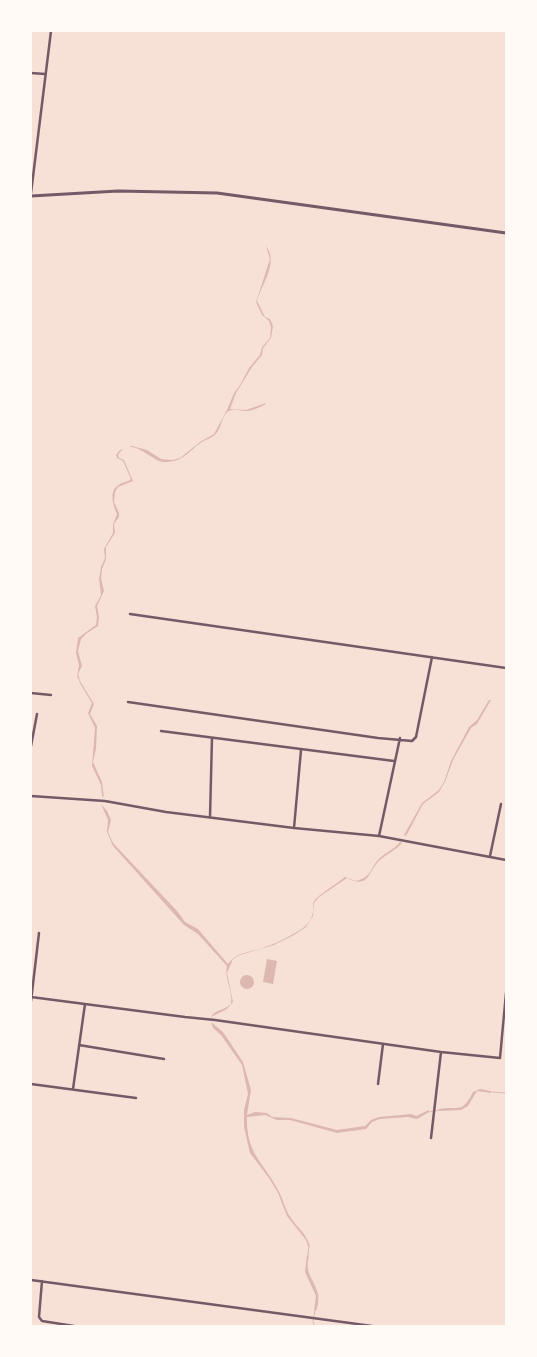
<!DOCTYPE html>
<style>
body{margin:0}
#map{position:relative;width:537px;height:1357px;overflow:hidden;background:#f7e1d7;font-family:Poppins,sans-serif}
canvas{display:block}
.frame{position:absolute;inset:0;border:32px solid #fffaf5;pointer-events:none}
</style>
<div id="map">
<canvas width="537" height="1357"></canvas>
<div class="frame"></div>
</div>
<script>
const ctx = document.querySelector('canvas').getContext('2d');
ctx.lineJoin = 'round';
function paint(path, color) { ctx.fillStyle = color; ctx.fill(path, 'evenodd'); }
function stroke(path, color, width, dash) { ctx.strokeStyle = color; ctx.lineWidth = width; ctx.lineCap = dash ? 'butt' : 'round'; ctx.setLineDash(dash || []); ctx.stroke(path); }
paint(new Path2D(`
 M 266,246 C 279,263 262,283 257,301 L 265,317 L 270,319 L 273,326 L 271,338 L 263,348 L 262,355 L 252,367 L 236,393 L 230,409 L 246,410 L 266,403 L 266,404 C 260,407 254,410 248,411 C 242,411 234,408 229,411 C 222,415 222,425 218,431 C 214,438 206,439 199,444 C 191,450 184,459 174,461 C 170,462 165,462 162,462 C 149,459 131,435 118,455 L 119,458 L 124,460 L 133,481 L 118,487 L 115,492 L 114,502 L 119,513 L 119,517 L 114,524 L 115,533 L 106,547 L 106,559 L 102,569 L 101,578 L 104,591 L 97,606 L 99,617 L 98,626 L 87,633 L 81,639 L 78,651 L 82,666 L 78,674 L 80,681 L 94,704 L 90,714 L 97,726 L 96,749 L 93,762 L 102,782 L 104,797 L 102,796 L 101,785 L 92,766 L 95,728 L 88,713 L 92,703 L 81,685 L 77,676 L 79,665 L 76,653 L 78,638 L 96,625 L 97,617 L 95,606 L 101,595 L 99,579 L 101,567 L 105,558 L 104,549 L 113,533 L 113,524 L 117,514 C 113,505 108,490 120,484 C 124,482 128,482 131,479 L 123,461 L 117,458 L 116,455 L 120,450 L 132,446 L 147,450 L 161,459 L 173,460 L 180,458 L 200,442 L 214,434 L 227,410 L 234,393 L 240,385 L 249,368 L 260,355 L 262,347 L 270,338 L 271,327 L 269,321 L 262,315 L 256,302 L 270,259 Z
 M 489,700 L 491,700 L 477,724 L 471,728 L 453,760 L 445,782 L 439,792 L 423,804 L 406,836 L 404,835 L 422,803 L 439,790 L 444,782 L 451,761 L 469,727 L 477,720 Z
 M 101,804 L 107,811 L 111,820 L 108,832 L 113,843 L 178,912 L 185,922 L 198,929 L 203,935 L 228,964 C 237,951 251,953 265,947 C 274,944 285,939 293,934 C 303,929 311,923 313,912 C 314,908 312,904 314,901 C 317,896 339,882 345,877 L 356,881 C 372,877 369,870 378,860 C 384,853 394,850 400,842 L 402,843 C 396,850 387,854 380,860 C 368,870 370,890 347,878 L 319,897 L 314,903 L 313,916 L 306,927 L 294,935 L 274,945 L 240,955 L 233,959 L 227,973 L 233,1002 L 227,1009 L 211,1017 C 214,1010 225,1010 231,1004 C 233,990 224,979 227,966 L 198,934 L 184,925 L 113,846 L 107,832 L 108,820 Z
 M 267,959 L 277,961 L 273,984 L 263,982 Z
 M240 982a7 7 0 1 1 14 0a7 7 0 1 1-14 0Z
 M 211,1022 L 223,1032 L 243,1062 L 251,1090 L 247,1115 L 255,1112 L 267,1113 L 272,1117 L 291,1118 L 337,1130 L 365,1126 L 371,1120 L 379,1117 L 411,1114 L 416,1116 L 429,1110 L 429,1112 L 417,1119 L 408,1117 L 380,1119 L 372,1122 L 366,1129 L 337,1133 L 290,1120 L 277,1120 L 265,1115 L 247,1117 C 246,1154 263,1161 278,1190 C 283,1198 284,1207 289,1215 C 295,1226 307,1233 310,1247 L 308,1246 L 306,1240 L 287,1216 L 278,1193 L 269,1178 L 250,1153 L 244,1127 L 244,1110 L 248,1094 L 242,1065 L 221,1035 L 213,1028 Z
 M 480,1089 L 491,1091 L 491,1093 L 477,1091 L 468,1106 L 461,1110 L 439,1111 L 439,1109 C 460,1105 461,1115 473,1092 Z
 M 307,1255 L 309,1256 C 304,1274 314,1278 318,1294 C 319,1299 318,1305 316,1311 L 314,1310 L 316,1296 L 305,1272 Z`), '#dcb8b0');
stroke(new Path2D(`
 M 492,1092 L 506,1093
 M 429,1112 L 439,1110
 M 308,1256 L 309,1245
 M 315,1326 L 313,1322 L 315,1310`), '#dcb8b0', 1);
stroke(new Path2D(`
 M 31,73 L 45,74
 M 31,193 L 51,31
 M 130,614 L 506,668
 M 31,693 L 51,695
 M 128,702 L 378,738 L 412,741 L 416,737 L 432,657
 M 161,731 L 394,761
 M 31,746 L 37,714
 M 31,796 L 105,801 L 166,812 L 294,828 L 379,836 L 506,860
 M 210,817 L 212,738
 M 294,828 L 301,750
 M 379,836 L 400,738
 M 490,856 L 501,804
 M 31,997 L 185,1017 L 215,1020 L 441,1052 L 500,1058 L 506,993
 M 31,1001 L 39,933
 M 79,1045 L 164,1059
 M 31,1084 L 136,1098
 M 378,1084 L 383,1044
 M 73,1089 L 85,1004
 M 431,1138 L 441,1052
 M 31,1280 L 372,1326
 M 42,1281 L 39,1317 L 42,1321 L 74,1326`), '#755966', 2.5);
stroke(new Path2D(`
 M 31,196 L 118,191 L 217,193 L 506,233`), '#755966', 3);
</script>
